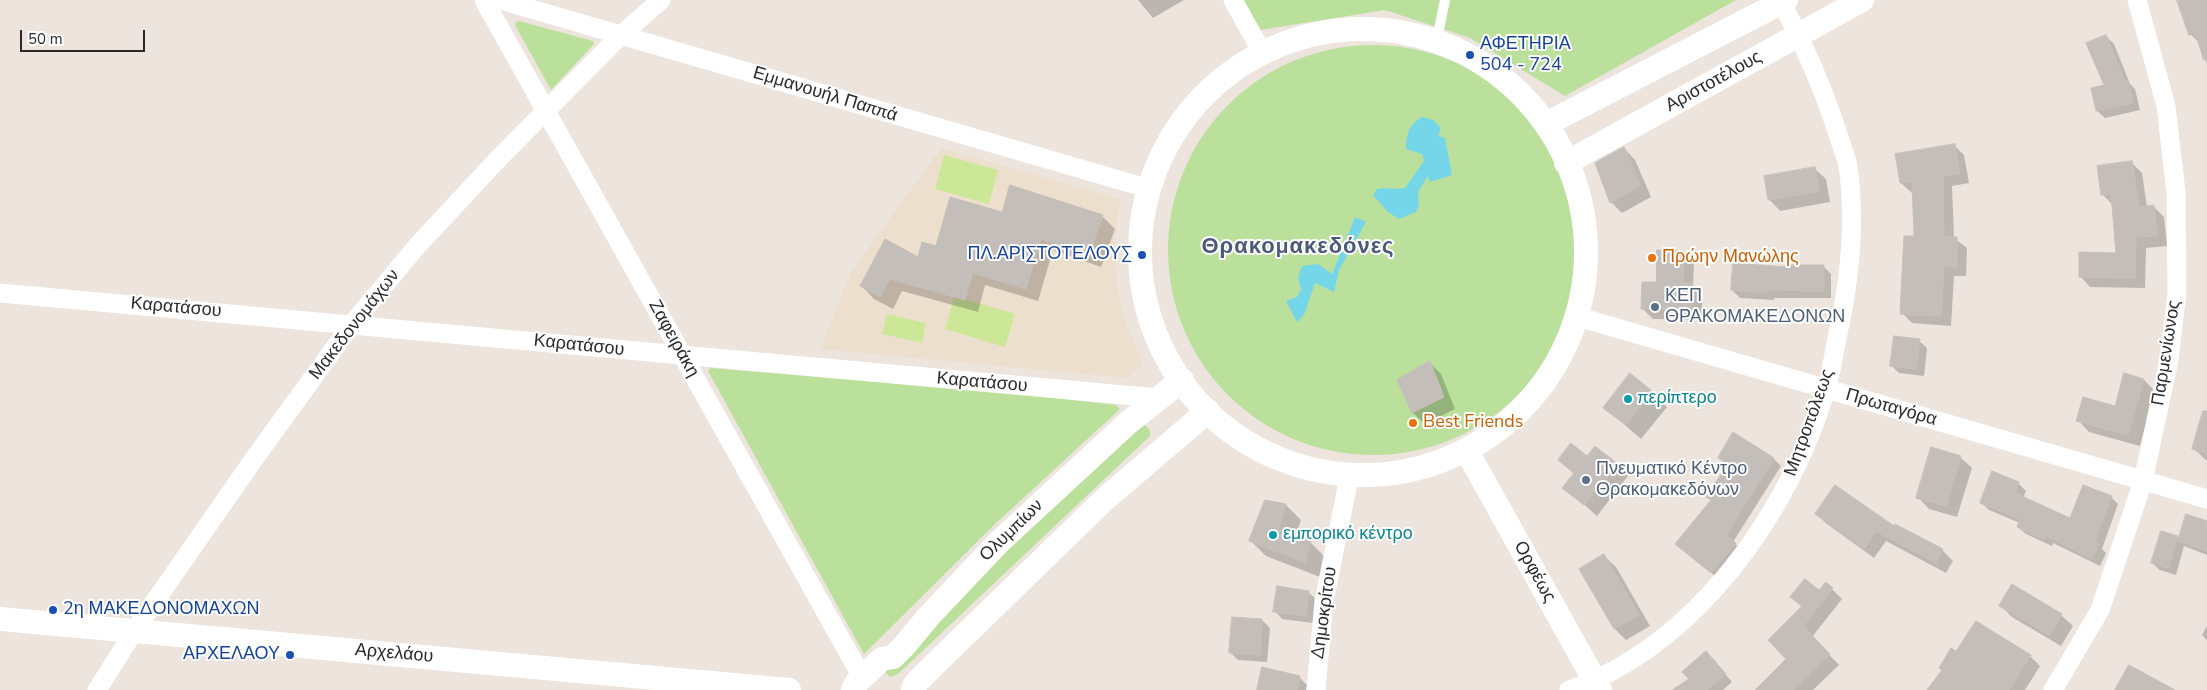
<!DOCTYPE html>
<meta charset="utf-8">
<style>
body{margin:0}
#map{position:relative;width:2207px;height:690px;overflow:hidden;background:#ece4dd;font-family:"Nunito Sans",sans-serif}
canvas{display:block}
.scale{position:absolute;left:20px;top:30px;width:125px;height:22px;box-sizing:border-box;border:2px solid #2a2a2a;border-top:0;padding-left:6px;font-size:15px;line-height:18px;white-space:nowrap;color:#2a2a2a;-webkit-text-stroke:4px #fff;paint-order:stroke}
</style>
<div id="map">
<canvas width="2207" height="690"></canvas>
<div class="scale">50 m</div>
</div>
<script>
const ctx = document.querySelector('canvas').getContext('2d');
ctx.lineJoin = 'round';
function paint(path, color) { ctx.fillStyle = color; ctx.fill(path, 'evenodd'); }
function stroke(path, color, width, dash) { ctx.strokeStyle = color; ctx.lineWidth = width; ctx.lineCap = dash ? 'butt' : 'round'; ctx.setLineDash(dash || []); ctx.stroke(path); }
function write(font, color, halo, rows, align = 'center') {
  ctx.font = font + ' "Nunito Sans",sans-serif'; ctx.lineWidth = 4; ctx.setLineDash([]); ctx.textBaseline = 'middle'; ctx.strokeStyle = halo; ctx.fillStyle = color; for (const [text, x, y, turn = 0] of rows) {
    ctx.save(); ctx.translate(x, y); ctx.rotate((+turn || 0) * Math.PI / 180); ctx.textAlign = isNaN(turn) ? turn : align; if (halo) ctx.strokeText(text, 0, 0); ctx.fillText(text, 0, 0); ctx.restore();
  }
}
paint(new Path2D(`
 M 941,148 L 1120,199 L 1115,239 L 1118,293 L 1122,312 L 1143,364 L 1127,378 L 820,349 L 851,272 Z`), '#eddfcd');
paint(new Path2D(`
 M 1238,0 L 1736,0 L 1565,96 L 1470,38 L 1385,10 L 1254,31 Z
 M 519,21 L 593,41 L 594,44 L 551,90 L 516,27 L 515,23 Z
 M1168 250a205 205 0 1 1 410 0a205 205 0 1 1-410 0Z
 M 710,368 L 1020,394 L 1116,405 L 1120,409 L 995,524 L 864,654 L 708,371 Z
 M 1137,415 L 1150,431 L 1150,436 L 898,674 L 890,677 L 880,667 Z`), '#bae09c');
paint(new Path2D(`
 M 944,155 L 998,170 L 989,204 L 935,189 Z
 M 955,296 L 1015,314 L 1005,347 L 945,329 Z
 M 887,314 L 926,323 L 922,343 L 882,334 Z`), '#cde798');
paint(new Path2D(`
 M 1422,117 L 1433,120 L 1441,128 L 1438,136 L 1445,138 L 1452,175 L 1430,182 L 1428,176 L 1418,192 L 1419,205 L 1416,212 L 1399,219 L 1388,212 L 1373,195 L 1377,189 C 1386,187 1395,190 1405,188 L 1424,161 L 1422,154 L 1406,149 C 1406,134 1409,125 1422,117 Z
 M 1355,217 L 1366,222 L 1339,270 L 1334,292 L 1315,283 L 1304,315 L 1297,322 L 1286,301 L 1297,297 L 1301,290 L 1298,277 L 1302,266 L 1318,264 L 1332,274 Z`), '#75d6e9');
paint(new Path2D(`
 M 1138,0 L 1184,0 L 1153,18 Z
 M 2183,0 L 2207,0 L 2207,64 L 2200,43 L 2190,34 Z
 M 2106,36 L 2114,44 L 2130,84 L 2135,89 L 2140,110 L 2105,118 L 2097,111 L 2105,86 Z
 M 1954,145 L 1964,155 L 1969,183 L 1952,186 L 1954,238 L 1967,248 L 1966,276 L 1954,276 L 1951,326 L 1912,323 L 1902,313 L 1916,237 L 1914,193 L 1912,193 L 1901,183 L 1896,155 Z
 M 1624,148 L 1635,160 L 1651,197 L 1622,213 L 1611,202 Z
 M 2131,162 L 2142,173 L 2147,207 L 2154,207 L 2164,217 L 2167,246 L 2146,248 L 2145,288 L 2090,287 L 2080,276 L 2117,254 L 2114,206 L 2103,195 Z
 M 1814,168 L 1826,179 L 1830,202 L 1780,211 L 1769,199 Z
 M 1003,213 L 1102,216 L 1115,229 L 1101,267 L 1053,250 L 1038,301 L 985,285 L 978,312 L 902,291 L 893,309 L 874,299 L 862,286 L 919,259 Z
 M 1684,252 L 1694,263 L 1693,286 L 1702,295 L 1702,320 L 1653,319 L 1642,308 L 1657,283 Z
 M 1824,267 L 1831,274 L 1831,298 L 1774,298 L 1774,300 L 1740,298 L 1732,290 L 1790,269 Z
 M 1919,341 L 1927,348 L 1924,376 L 1899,373 L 1892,366 Z
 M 1430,363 L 1441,374 L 1455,409 L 1425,424 L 1413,413 L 1399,380 Z
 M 1630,375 L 1667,407 L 1641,439 L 1605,408 Z
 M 2144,380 L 2155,391 L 2140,446 L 2089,432 L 2078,420 L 2115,407 Z
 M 2207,420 L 2207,461 L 2194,449 Z
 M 1734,434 L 1774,459 L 1781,466 L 1733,542 L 1742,551 L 1720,580 L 1677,544 L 1712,501 L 1728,466 L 1719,457 Z
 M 1960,457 L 1972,468 L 1957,517 L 1929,509 L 1918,497 Z
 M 1587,458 L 1617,465 L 1628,476 L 1597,516 L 1564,487 L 1574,474 L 1559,460 Z
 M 2018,483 L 2026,491 L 2023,498 L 2071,520 L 2111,497 L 2118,504 L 2102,549 L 2106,553 L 2100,566 L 2053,543 L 2052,546 L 2026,534 L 2018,527 L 2020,523 L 1989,510 L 1981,502 Z
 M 1266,501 L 1286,505 L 1301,520 L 1295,536 L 1310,542 L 1325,557 L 1320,577 L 1266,556 L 1251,541 Z
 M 1816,514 L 1895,528 L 1896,526 L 1942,550 L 1953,561 L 1946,573 L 1886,541 L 1874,558 L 1827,524 Z
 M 2207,523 L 2207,555 L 2184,546 L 2176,575 L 2160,570 L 2152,563 L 2177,537 L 2180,540 Z
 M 1604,556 L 1616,567 L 1650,626 L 1626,640 L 1615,629 L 1581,569 Z
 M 1832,589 L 1842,599 L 1812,637 L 1839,665 L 1813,690 L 1757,690 L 1788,659 L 1803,608 L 1792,597 Z
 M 1308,592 L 1316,599 L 1313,623 L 1282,619 L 1275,611 Z
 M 2001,606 L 2061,615 L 2073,626 L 2061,646 L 2012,617 Z
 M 1262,620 L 1270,628 L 1267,662 L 1238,660 L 1231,653 Z
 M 2207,626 L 2207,640 L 2202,635 Z
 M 1957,653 L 2030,656 L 2040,666 L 2025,690 L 1929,690 Z
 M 1713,660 L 1732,682 L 1723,690 L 1674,690 Z
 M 1299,677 L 1307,685 L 1306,690 L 1258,690 Z`), '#0003');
const building = new Path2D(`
 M 2177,0 L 2207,0 L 2207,60 L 2204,60 L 2195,33 L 2189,35 Z
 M 2106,35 L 2125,81 L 2128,80 L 2133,103 L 2096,111 L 2091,88 L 2104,85 L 2086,43 Z
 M 1955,144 L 1960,173 L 1943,176 L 1944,237 L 1957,237 L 1957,267 L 1944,266 L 1941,316 L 1900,314 L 1904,236 L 1914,236 L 1912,181 L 1900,183 L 1895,154 Z
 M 1624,147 L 1640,185 L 1610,203 L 1595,163 Z
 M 2132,161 L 2139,207 L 2154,205 L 2157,236 L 2136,237 L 2135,278 L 2079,277 L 2079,252 L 2116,253 L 2111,194 L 2101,195 L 2097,166 Z
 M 1815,167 L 1819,191 L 1768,200 L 1764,176 Z
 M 1010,185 L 1103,215 L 1089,255 L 1041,239 L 1026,289 L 973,273 L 965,300 L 890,279 L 880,297 L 860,286 L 885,239 L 918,257 L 922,242 L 936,246 L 950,197 L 1002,212 Z
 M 1657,250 L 1684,251 L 1683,283 L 1692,283 L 1692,310 L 1641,309 L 1642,282 L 1656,282 Z
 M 1733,263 L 1788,267 L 1788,265 L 1824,265 L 1824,291 L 1767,290 L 1766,293 L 1731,290 Z
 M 1894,336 L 1920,339 L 1916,369 L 1890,366 Z
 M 1430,361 L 1444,397 L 1412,413 L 1397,380 Z
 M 1630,373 L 1652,391 L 1626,425 L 1603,408 Z
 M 2124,373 L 2144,379 L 2128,435 L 2076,421 L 2083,397 L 2115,406 Z
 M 2203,411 L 2207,411 L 2207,454 L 2192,449 Z
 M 1733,432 L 1774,458 L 1726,535 L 1736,543 L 1711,573 L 1675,544 L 1711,500 L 1706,497 L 1728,464 L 1718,458 Z
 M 1571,443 L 1587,456 L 1595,446 L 1618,464 L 1584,505 L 1562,488 L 1574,473 L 1558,460 Z
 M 1931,447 L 1961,456 L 1946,506 L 1916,498 Z
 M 1992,471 L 2019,482 L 2015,493 L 2070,518 L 2083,485 L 2112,496 L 2094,542 L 2099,544 L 2092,559 L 2046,536 L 2044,540 L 2017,527 L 2020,519 L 1980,503 Z
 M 1835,485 L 1894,526 L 1895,524 L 1943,549 L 1936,563 L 1876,531 L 1864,549 L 1815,514 Z
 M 1265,500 L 1286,504 L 1278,529 L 1311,541 L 1305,562 L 1249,541 Z
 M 2186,514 L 2207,521 L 2207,551 L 2178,541 Z
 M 2161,531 L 2178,536 L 2168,568 L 2151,563 Z
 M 1604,554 L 1639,615 L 1614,629 L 1579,569 Z
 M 1805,579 L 1819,590 L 1826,582 L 1833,588 L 1803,626 L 1830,654 L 1794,690 L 1755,690 L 1786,659 L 1768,640 L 1802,606 L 1790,597 Z
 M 2012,584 L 2062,614 L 2049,635 L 1999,606 Z
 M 1277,586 L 1309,591 L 1306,616 L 1273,612 Z
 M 1232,617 L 1262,619 L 1260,655 L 1229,653 Z
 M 1976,621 L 2031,655 L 2009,690 L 1927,690 L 1942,670 L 1939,668 L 1951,648 L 1956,651 Z
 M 1706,651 L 1726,674 L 1707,690 L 1672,690 L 1689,679 L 1682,672 Z
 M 2129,665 L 2175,690 L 2115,690 Z
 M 1262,667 L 1300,676 L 1297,690 L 1257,690 Z`);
paint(building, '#c4beba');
stroke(building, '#c7c0b7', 1);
stroke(new Path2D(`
 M 1437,39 L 1445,0`), '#fff', 10);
stroke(new Path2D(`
 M 484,0 L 862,677
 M 500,0 L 1150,189
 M 1233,0 L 1262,52
 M 0,293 C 386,327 772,365 1158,398
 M 1575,316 L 2207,499
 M 97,690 L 135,630 L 256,456 L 352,324 L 418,245 L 500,157 L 620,36 L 661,0
 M 1316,690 L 1324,601 L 1349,478
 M 1569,690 C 1695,646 1789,514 1826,389 C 1832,371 1834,352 1838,333 C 1850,279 1856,222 1848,166 C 1846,155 1840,143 1837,131 C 1822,85 1803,42 1780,0
 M 2053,690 L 2100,610 L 2143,481 L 2169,360 L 2177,292 L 2176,192 L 2166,106 L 2137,0`), '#fff', 19);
stroke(new Path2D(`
 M1140 252a223 223 0 1 1 446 0a223 223 0 1 1-446 0Z
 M 1548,123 L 1786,0
 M 1566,163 L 1862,0
 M 1468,453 L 1600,690
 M 0,619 L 789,690
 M 853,690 L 857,682 L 882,659 L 893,657 L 905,645 L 929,616 L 998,543 L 1129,422 L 1182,380
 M 913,690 L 915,684 L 937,662 L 1106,498 L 1208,411`), '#fff', 24);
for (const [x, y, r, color] of [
 [1470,55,5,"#1a4fb4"],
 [1142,255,5,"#1a4fb4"],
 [1652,258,5,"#e8710a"],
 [1655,307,5,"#5c6f8a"],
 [1628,399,5,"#0f9aa8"],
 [1413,423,5,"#e8710a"],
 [1586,480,5,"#5c6f8a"],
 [1273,535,5,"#0f9aa8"],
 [53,610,5,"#1a4fb4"],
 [290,655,5,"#1a4fb4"]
]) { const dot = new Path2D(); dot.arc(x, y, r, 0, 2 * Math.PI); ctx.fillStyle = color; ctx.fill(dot); stroke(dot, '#fff', 2); }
write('18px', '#164399', '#fff', [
 ["ΑΦΕΤΗΡΙΑ",1480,45],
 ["504 - 724",1480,66],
 ["ΠΛ.ΑΡΙΣΤΟΤΕΛΟΥΣ",1132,255,"right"],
 ["2η ΜΑΚΕΔΟΝΟΜΑΧΩΝ",63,610],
 ["ΑΡΧΕΛΑΟΥ",280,655,"right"]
], 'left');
write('18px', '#2a2a2a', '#fff', [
 ["Αριστοτέλους",1714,82,-29],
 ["Εμμανουήλ Παππά",825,95,17],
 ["Καρατάσου",176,308,5],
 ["Μακεδονομάχων",355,325,-52],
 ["Ζαφειράκη",673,339,61],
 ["Καρατάσου",579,346,6],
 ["Παρμενίωνος",2167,353,-81],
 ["Καρατάσου",982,383,5],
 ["Πρωταγόρα",1891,408,16],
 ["Μητροπόλεως",1810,423,-70],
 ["Ολυμπίων",1012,531,-44],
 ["Ορφέως",1534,572,61],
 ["Δημοκρίτου",1325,613,-82],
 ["Αρχελάου",394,654,5]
]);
write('18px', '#c56008', '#fff', [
 ["Πρώην Μανώλης",1662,258],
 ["Best Friends",1423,423]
], 'left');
write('18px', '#4e5e75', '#fff', [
 ["ΚΕΠ",1665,297],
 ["ΘΡΑΚΟΜΑΚΕΔΟΝΩΝ",1665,318],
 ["Πνευματικό Κέντρο",1596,470],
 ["Θρακομακεδόνων",1596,491]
], 'left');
write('18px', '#0d838f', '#fff', [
 ["περίπτερο",1638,399],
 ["εμπορικό κέντρο",1283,535]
], 'left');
ctx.letterSpacing = '1px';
write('bold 22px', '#4d5979', '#fff', [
 ["Θρακομακεδόνες",1298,248]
]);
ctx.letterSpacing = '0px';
</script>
